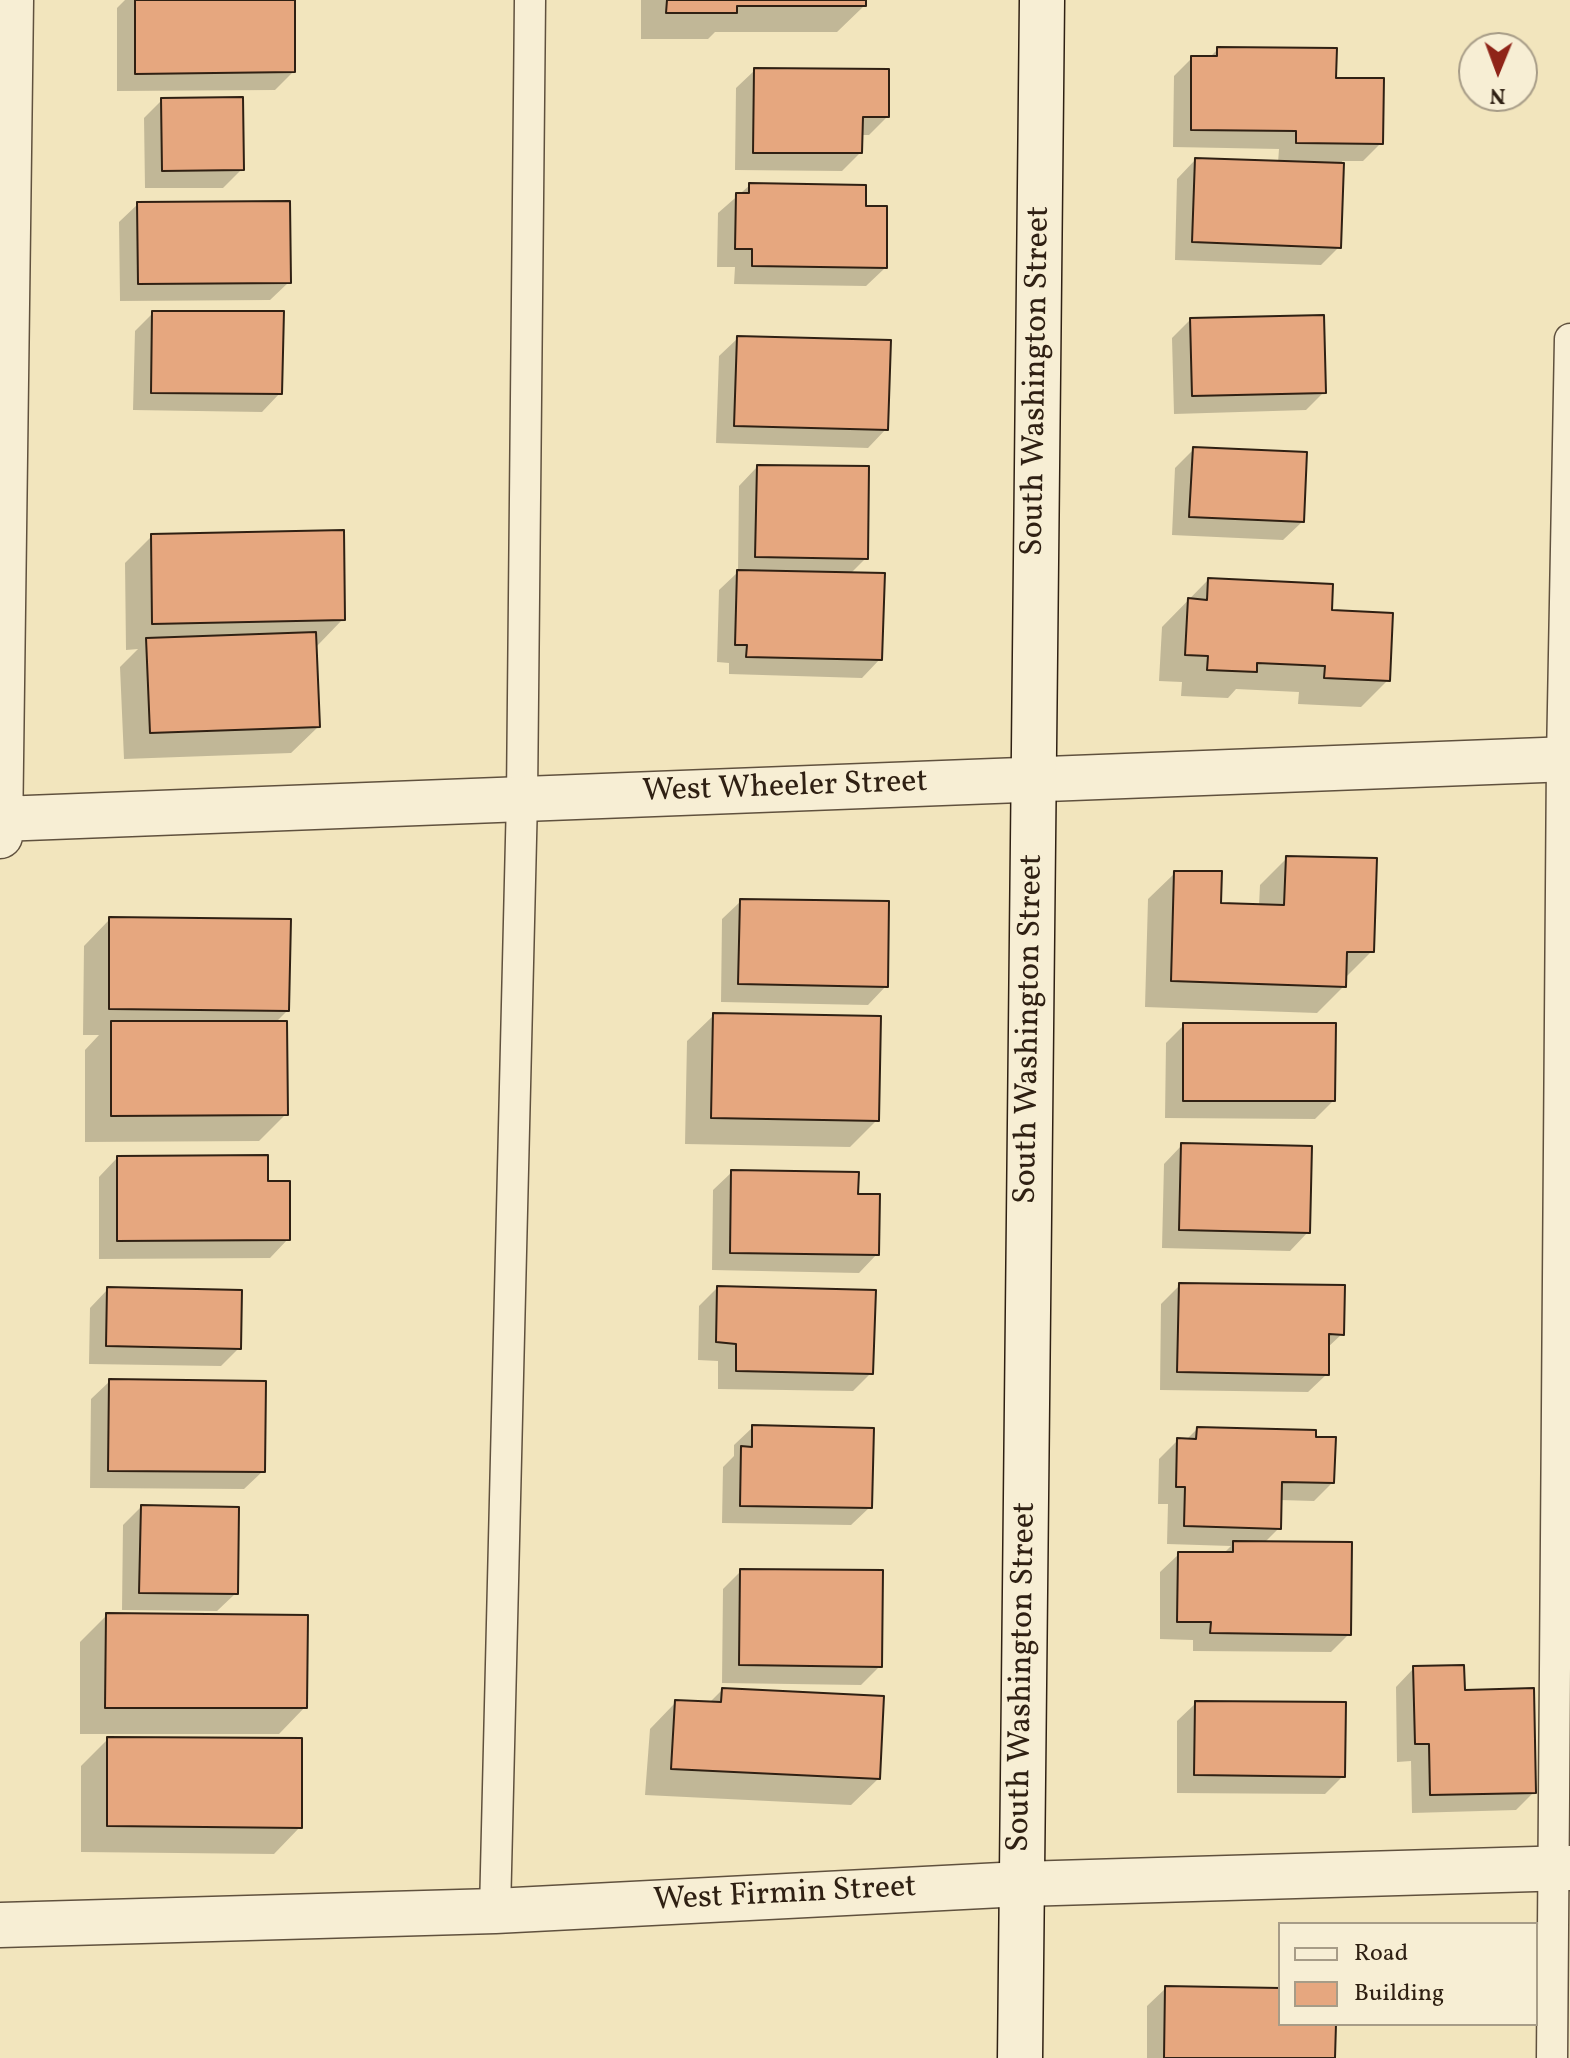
<!DOCTYPE html>
<style>
body{margin:0}
#map{position:relative;width:1570px;height:2058px;overflow:hidden;background:#f2e5bd;font-family:Vollkorn,serif}
canvas{display:block}
.legend{position:absolute;left:1278px;top:1922px;width:260px;height:104px;box-sizing:border-box;background:#f7eed4;border:2px solid #a79c87;margin:0;padding:10px 14px;list-style:none;font-size:24px;color:#2f2013}
.legend li{display:flex;align-items:center;gap:16px;height:40px}
.legend b{width:40px;border:2px solid #a79c87}
.north{position:absolute;left:1458px;top:32px;width:80px;height:80px;box-sizing:border-box;background:#f7eed4;border:2px solid #a79c87;border-radius:50%;rotate:181deg;font-size:22px;font-weight:700;line-height:32px;text-align:center;color:#2f2013}
.north::after{content:'';display:block;margin:auto;width:28px;height:36px;background:#8f2418;clip-path:polygon(50% 0,100% 100%,50% 72%,0 100%)}
</style>
<div id="map">
<canvas width="1570" height="2058"></canvas>
<ul class="legend">
<li><b style="height:10px;background:#f7eed4"></b>Road</li>
<li><b style="height:22px;background:#e6a77f"></b>Building</li>
</ul>
<div class="north">N</div>
</div>
<script>
const ctx = document.querySelector('canvas').getContext('2d');
ctx.lineJoin = 'round';
function paint(path, color) { ctx.fillStyle = color; ctx.fill(path, 'evenodd'); }
function stroke(path, color, width, dash) { ctx.strokeStyle = color; ctx.lineWidth = width; ctx.lineCap = dash ? 'butt' : 'round'; ctx.setLineDash(dash || []); ctx.stroke(path); }
function write(font, color, halo, rows, align = 'center') {
  ctx.font = font + ' Vollkorn,serif'; ctx.lineWidth = 6; ctx.setLineDash([]); ctx.textBaseline = 'middle'; ctx.strokeStyle = halo; ctx.fillStyle = color; for (const [text, x, y, turn = 0] of rows) {
    ctx.save(); ctx.translate(x, y); ctx.rotate((+turn || 0) * Math.PI / 180); ctx.textAlign = isNaN(turn) ? turn : align; if (halo) ctx.strokeText(text, 0, 0); ctx.fillText(text, 0, 0); ctx.restore();
  }
}
paint(new Path2D(`
 M 125,0 L 293,0 L 293,72 L 275,90 L 117,91 L 117,8 Z
 M 641,0 L 864,0 L 864,6 L 837,32 L 715,32 L 708,39 L 641,39 Z
 M 1218,49 L 1381,143 L 1363,161 L 1342,161 L 1339,247 L 1321,265 L 1175,260 L 1177,179 L 1195,160 L 1278,163 L 1279,149 L 1173,147 L 1174,76 L 1192,58 L 1209,58 Z
 M 755,70 L 887,117 L 869,135 L 861,135 L 860,153 L 842,171 L 735,170 L 736,88 Z
 M 162,100 L 242,169 L 223,188 L 145,188 L 144,118 Z
 M 750,185 L 864,208 L 885,268 L 866,286 L 734,284 L 735,267 L 717,267 L 718,213 Z
 M 138,204 L 289,282 L 270,300 L 120,301 L 119,222 Z
 M 153,313 L 280,393 L 262,412 L 133,410 L 135,331 Z
 M 1190,320 L 1324,392 L 1306,410 L 1174,414 L 1172,338 Z
 M 738,338 L 886,429 L 868,448 L 716,443 L 719,356 Z
 M 1193,450 L 1302,522 L 1283,540 L 1172,535 L 1175,468 Z
 M 757,467 L 866,558 L 850,574 L 880,659 L 862,678 L 729,674 L 729,663 L 717,662 L 719,590 L 738,572 L 739,486 Z
 M 152,536 L 343,619 L 317,646 L 318,727 L 291,753 L 124,759 L 120,667 L 138,649 L 126,650 L 125,563 Z
 M 1208,580 L 1329,612 L 1388,680 L 1361,707 L 1298,704 L 1299,692 L 1236,689 L 1228,698 L 1181,696 L 1182,682 L 1159,681 L 1162,627 Z
 M 1287,858 L 1372,951 L 1344,979 L 1344,986 L 1317,1013 L 1145,1007 L 1148,899 L 1175,873 L 1219,905 L 1259,906 L 1260,885 Z
 M 741,901 L 886,986 L 868,1005 L 721,1002 L 722,919 Z
 M 110,919 L 288,1010 L 275,1023 L 286,1114 L 259,1141 L 85,1142 L 85,1050 L 99,1035 L 83,1035 L 84,946 Z
 M 714,1015 L 877,1120 L 850,1147 L 685,1144 L 687,1041 Z
 M 1184,1025 L 1333,1101 L 1315,1119 L 1165,1118 L 1166,1043 Z
 M 1182,1145 L 1308,1232 L 1290,1251 L 1162,1248 L 1164,1164 Z
 M 117,1158 L 266,1182 L 288,1239 L 270,1258 L 99,1259 L 99,1177 Z
 M 732,1172 L 856,1196 L 877,1254 L 859,1273 L 712,1270 L 713,1190 Z
 M 1180,1285 L 1342,1334 L 1327,1348 L 1327,1374 L 1308,1392 L 1160,1390 L 1161,1304 Z
 M 717,1288 L 871,1373 L 853,1391 L 718,1389 L 718,1361 L 698,1360 L 699,1306 Z
 M 108,1289 L 239,1348 L 221,1366 L 89,1364 L 90,1308 Z
 M 110,1381 L 263,1471 L 244,1489 L 90,1488 L 91,1399 Z
 M 753,1427 L 870,1507 L 851,1525 L 722,1523 L 723,1467 L 734,1456 L 734,1445 Z
 M 1197,1429 L 1332,1483 L 1314,1501 L 1280,1500 L 1279,1528 L 1264,1543 L 1349,1634 L 1331,1652 L 1193,1651 L 1193,1640 L 1160,1639 L 1160,1572 L 1179,1554 L 1223,1554 L 1231,1546 L 1167,1544 L 1168,1504 L 1158,1504 L 1159,1459 L 1178,1440 L 1186,1440 Z
 M 141,1507 L 236,1593 L 217,1611 L 122,1610 L 123,1525 Z
 M 741,1571 L 880,1666 L 861,1685 L 722,1683 L 723,1589 Z
 M 107,1615 L 305,1707 L 279,1734 L 80,1734 L 80,1642 Z
 M 1414,1668 L 1463,1692 L 1534,1792 L 1516,1810 L 1412,1813 L 1411,1761 L 1397,1762 L 1396,1687 Z
 M 722,1690 L 878,1779 L 851,1805 L 645,1795 L 650,1729 L 676,1702 L 709,1703 Z
 M 1196,1703 L 1343,1776 L 1325,1794 L 1177,1793 L 1177,1721 Z
 M 108,1739 L 300,1827 L 274,1854 L 81,1852 L 81,1766 Z
 M 1166,1988 L 1280,1990 L 1280,2024 L 1334,2024 L 1333,2058 L 1147,2058 L 1147,2006 Z`), '#0003');
const building = new Path2D(`
 M 135,0 L 295,0 L 295,72 L 135,74 Z
 M 667,0 L 866,0 L 866,6 L 737,6 L 737,13 L 666,13 Z
 M 1217,47 L 1337,48 L 1336,78 L 1384,78 L 1383,144 L 1296,143 L 1296,131 L 1191,130 L 1191,56 L 1217,56 Z
 M 754,68 L 889,69 L 889,117 L 863,117 L 862,153 L 753,153 Z
 M 243,97 L 244,170 L 162,171 L 161,98 Z
 M 1195,158 L 1344,163 L 1341,248 L 1192,242 Z
 M 749,183 L 866,185 L 866,206 L 887,206 L 887,268 L 752,266 L 752,249 L 735,249 L 736,193 L 749,193 Z
 M 290,201 L 291,283 L 138,284 L 137,202 Z
 M 152,311 L 284,311 L 282,394 L 151,393 Z
 M 1324,315 L 1326,393 L 1192,396 L 1190,318 Z
 M 737,336 L 891,340 L 888,430 L 734,426 Z
 M 1193,447 L 1307,452 L 1304,522 L 1189,517 Z
 M 757,465 L 869,466 L 868,559 L 755,557 Z
 M 344,530 L 345,620 L 152,624 L 151,534 Z
 M 737,570 L 885,573 L 882,660 L 746,657 L 747,645 L 735,645 Z
 M 1208,578 L 1333,584 L 1332,610 L 1393,613 L 1390,681 L 1324,678 L 1325,666 L 1257,663 L 1257,672 L 1207,670 L 1208,656 L 1185,655 L 1188,598 L 1207,600 Z
 M 316,632 L 320,727 L 150,733 L 146,638 Z
 M 1286,856 L 1377,858 L 1374,952 L 1347,952 L 1346,987 L 1171,981 L 1174,871 L 1222,871 L 1221,903 L 1284,905 Z
 M 740,899 L 889,901 L 888,987 L 738,984 Z
 M 109,917 L 291,919 L 289,1011 L 109,1009 Z
 M 713,1013 L 881,1016 L 879,1121 L 711,1118 Z
 M 111,1021 L 287,1021 L 288,1115 L 111,1116 Z
 M 1183,1023 L 1336,1023 L 1335,1101 L 1183,1101 Z
 M 1181,1143 L 1312,1146 L 1310,1233 L 1179,1230 Z
 M 268,1155 L 268,1181 L 290,1181 L 290,1240 L 117,1241 L 117,1156 Z
 M 731,1170 L 859,1172 L 858,1194 L 880,1194 L 879,1255 L 730,1253 Z
 M 1179,1283 L 1345,1285 L 1344,1335 L 1329,1334 L 1329,1375 L 1177,1372 Z
 M 717,1286 L 876,1290 L 873,1374 L 736,1371 L 736,1344 L 716,1342 Z
 M 107,1287 L 242,1290 L 241,1349 L 106,1346 Z
 M 109,1379 L 266,1381 L 265,1472 L 108,1471 Z
 M 752,1425 L 874,1428 L 872,1508 L 740,1506 L 741,1446 L 752,1447 Z
 M 1197,1427 L 1316,1430 L 1316,1437 L 1336,1437 L 1334,1483 L 1282,1482 L 1281,1529 L 1184,1526 L 1185,1487 L 1176,1487 L 1177,1438 L 1196,1439 Z
 M 141,1505 L 239,1507 L 238,1594 L 139,1593 Z
 M 1233,1541 L 1352,1542 L 1351,1635 L 1210,1633 L 1211,1622 L 1177,1622 L 1178,1552 L 1233,1552 Z
 M 740,1569 L 883,1570 L 882,1667 L 739,1665 Z
 M 106,1613 L 308,1615 L 307,1708 L 105,1708 Z
 M 1464,1665 L 1465,1690 L 1534,1688 L 1536,1793 L 1430,1795 L 1429,1744 L 1415,1744 L 1413,1666 Z
 M 722,1688 L 884,1696 L 880,1779 L 671,1769 L 675,1700 L 721,1702 Z
 M 1195,1701 L 1346,1702 L 1345,1777 L 1194,1775 Z
 M 107,1737 L 302,1738 L 302,1828 L 107,1826 Z
 M 1165,1986 L 1280,1988 L 1280,2024 L 1336,2024 L 1335,2058 L 1164,2058 Z`);
paint(building, '#e6a77f');
stroke(building, '#2f2013', 2);
const service = new Path2D(`
 M 495,1911 L 522,798 L 530,0
 M 1552,2058 L 1562,759 L 1570,339`);
const minor = new Path2D(`
 M 0,819 L 1570,759
 M 0,836 L 11,0
 M 0,1925 L 495,1911 L 1021,1884 L 1570,1868`);
const secondary = new Path2D(`
 M 1020,2058 L 1042,0`);
stroke(service, '#60513e', 33);
stroke(minor, '#60513e', 47);
stroke(secondary, '#2f2013', 47);
stroke(service, '#f7eed4', 30);
stroke(minor, '#f7eed4', 44);
stroke(secondary, '#f7eed4', 44);
write('32px', '#2f2013', '#f7eed4', [
 ["South Washington Street",1038,381,-89],
 ["West Wheeler Street",785,789,-2],
 ["South Washington Street",1031,1029,-89],
 ["South Washington Street",1024,1677,-89],
 ["West Firmin Street",785,1896,-3]
]);
</script>
